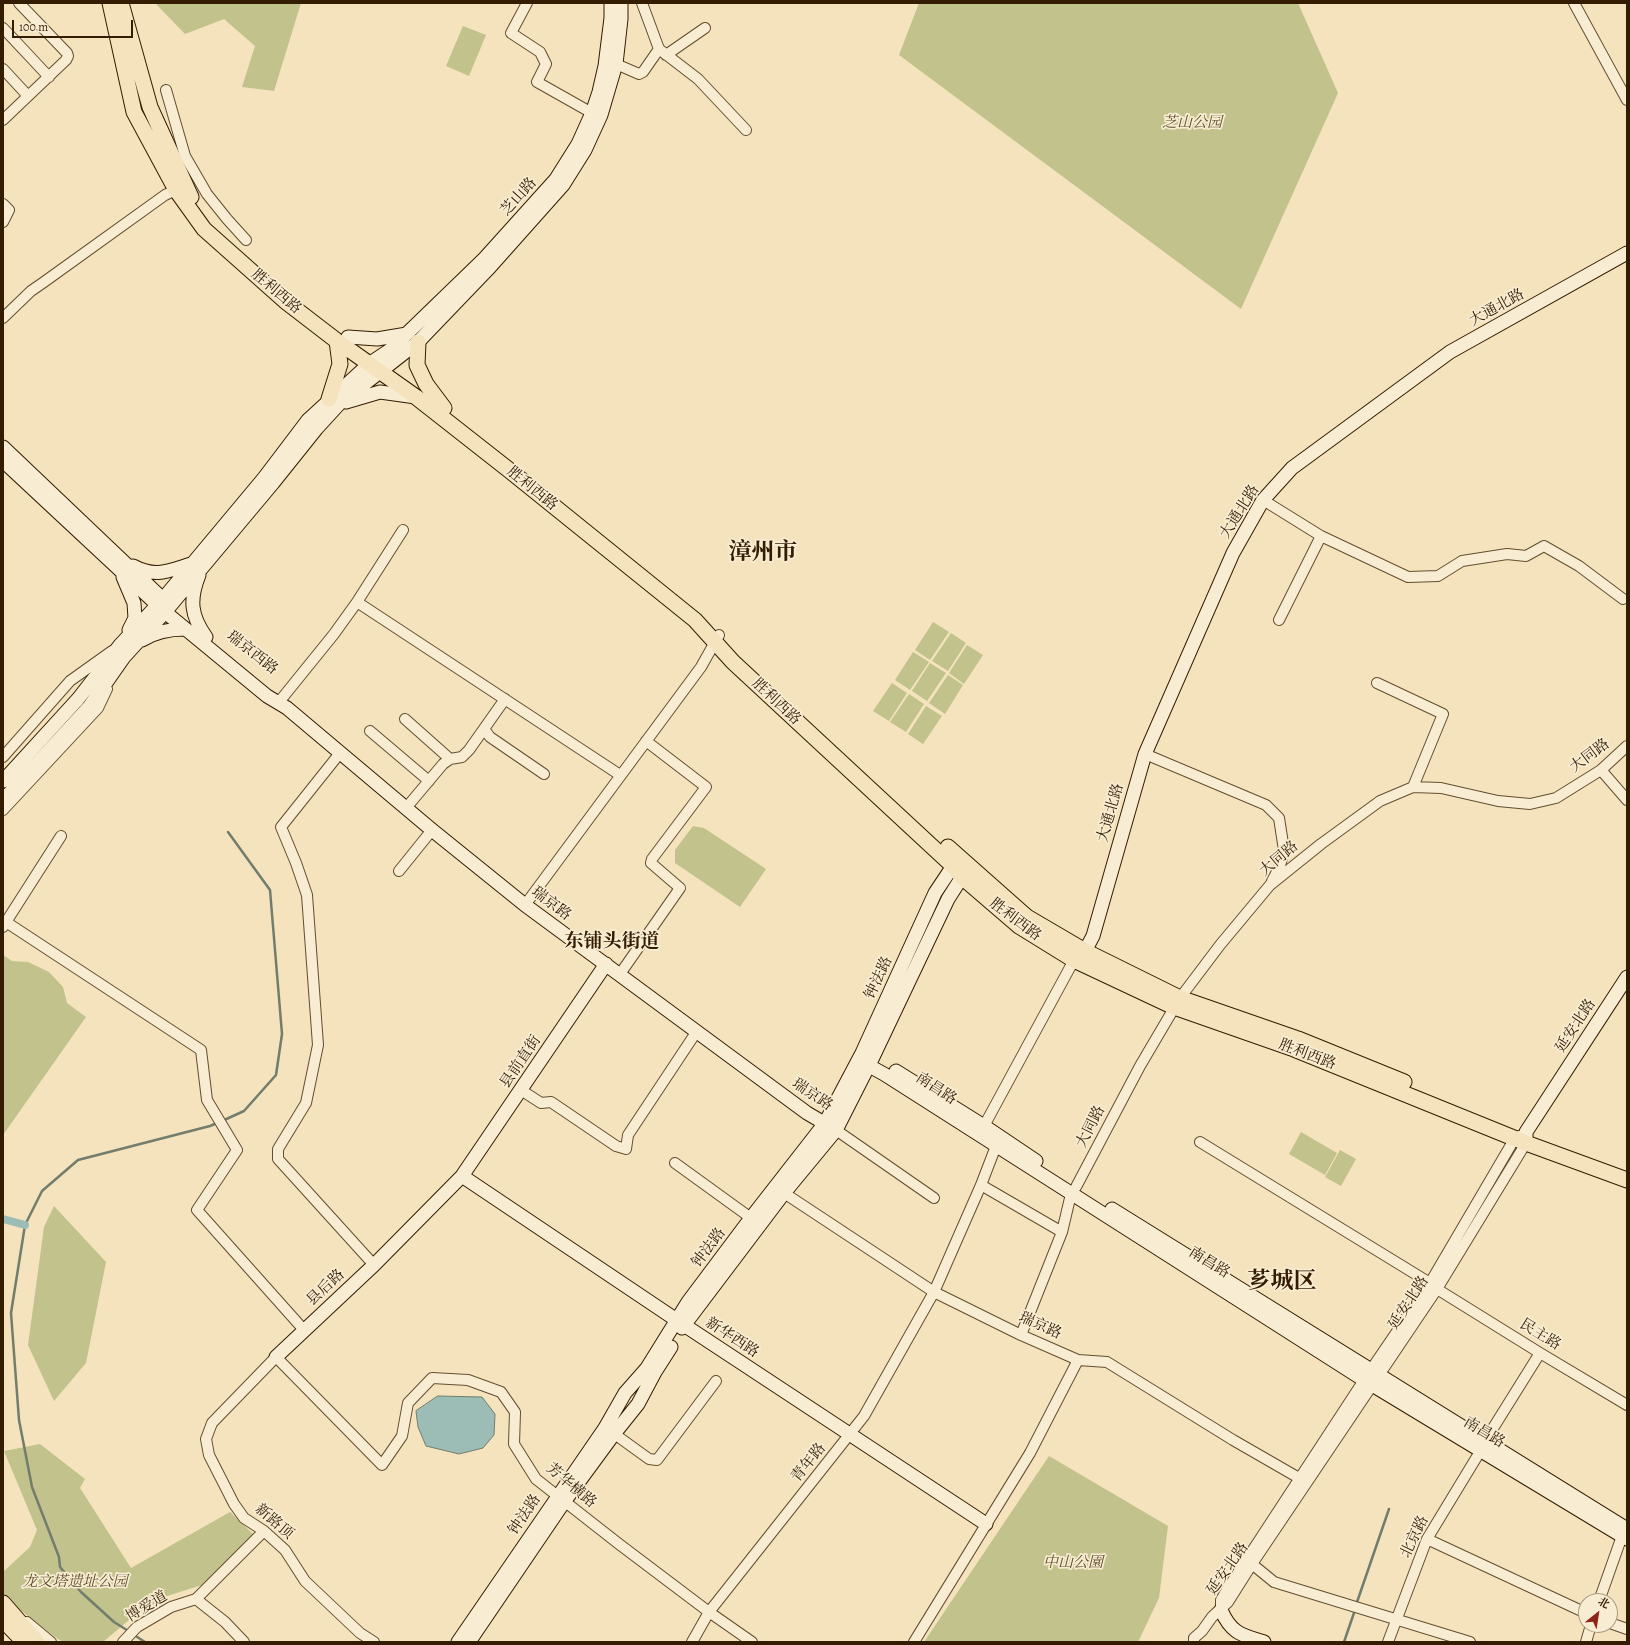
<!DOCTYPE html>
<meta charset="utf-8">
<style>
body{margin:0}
#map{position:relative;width:1630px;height:1645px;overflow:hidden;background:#f4e3bc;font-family:Alegreya,"Noto Serif SC",serif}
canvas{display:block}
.frame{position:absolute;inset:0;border:4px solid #331c00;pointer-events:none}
.north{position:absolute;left:1578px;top:1593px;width:40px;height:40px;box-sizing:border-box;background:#f8edd3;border:1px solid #a9997f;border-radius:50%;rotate:30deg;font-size:11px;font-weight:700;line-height:16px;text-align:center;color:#331c00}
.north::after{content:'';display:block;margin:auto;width:14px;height:18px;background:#8f2418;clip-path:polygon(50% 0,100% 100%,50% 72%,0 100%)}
.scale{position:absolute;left:12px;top:20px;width:121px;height:18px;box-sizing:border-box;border:2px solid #331c00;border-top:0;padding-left:5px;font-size:12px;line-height:14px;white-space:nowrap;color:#331c00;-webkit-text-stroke:3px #f8edd3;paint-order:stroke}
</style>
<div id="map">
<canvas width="1630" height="1645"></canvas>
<div class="frame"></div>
<div class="north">北</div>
<div class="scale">100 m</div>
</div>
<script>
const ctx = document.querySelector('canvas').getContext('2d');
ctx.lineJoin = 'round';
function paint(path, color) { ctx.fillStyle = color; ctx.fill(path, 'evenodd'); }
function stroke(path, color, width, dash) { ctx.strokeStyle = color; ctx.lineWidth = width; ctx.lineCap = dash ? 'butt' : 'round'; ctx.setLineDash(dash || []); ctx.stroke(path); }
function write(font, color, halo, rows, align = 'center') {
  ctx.font = font + ' Alegreya,"Noto Serif SC",serif'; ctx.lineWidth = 3.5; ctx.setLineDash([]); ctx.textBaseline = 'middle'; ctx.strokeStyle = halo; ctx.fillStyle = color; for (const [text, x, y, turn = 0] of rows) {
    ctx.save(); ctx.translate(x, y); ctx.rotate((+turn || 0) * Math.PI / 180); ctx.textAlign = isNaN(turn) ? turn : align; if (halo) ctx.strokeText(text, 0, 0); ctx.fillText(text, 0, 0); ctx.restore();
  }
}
paint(new Path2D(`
 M 155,3 L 301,3 L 274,91 L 242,87 L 255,46 L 224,19 L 185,34 Z
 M 919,3 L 1298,3 L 1338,93 L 1241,309 L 899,55 Z
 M 463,26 L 486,35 L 469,76 L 446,66 Z
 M 933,622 L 949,632 L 930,660 L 915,650 Z
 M 951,633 L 966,643 L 948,671 L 932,661 Z
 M 967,645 L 983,655 L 964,684 L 949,673 Z
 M 913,652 L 929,662 L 910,690 L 895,680 Z
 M 930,663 L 946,673 L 927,701 L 912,691 Z
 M 948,675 L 963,685 L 945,714 L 929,703 Z
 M 892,683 L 907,693 L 889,721 L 873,711 Z
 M 909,694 L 924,704 L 906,732 L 890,722 Z
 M 926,706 L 942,716 L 923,744 L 908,734 Z
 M 693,826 L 704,828 L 766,869 L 740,907 L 675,863 L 675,850 Z
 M 3,955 L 12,961 L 28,962 L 49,972 L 63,987 L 67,1003 L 86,1017 L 3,1135 Z
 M 1301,1132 L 1337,1153 L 1325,1175 L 1289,1154 Z
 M 1340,1150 L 1356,1159 L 1341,1186 L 1325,1177 Z
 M 54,1206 L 106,1262 L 86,1363 L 54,1401 L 28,1345 L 44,1227 Z
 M 40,1444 L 85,1479 L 80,1488 L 131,1568 L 230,1512 L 256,1537 L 202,1585 L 167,1596 L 129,1620 L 103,1642 L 64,1642 L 58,1639 L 3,1597 L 3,1572 L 30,1547 L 37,1530 L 4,1451 Z
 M 1049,1456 L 1168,1526 L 1159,1598 L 1138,1642 L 924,1642 Z`), '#c1c28c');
const water = new Path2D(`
 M 438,1396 L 482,1397 L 495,1414 L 494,1435 L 483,1448 L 459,1454 L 426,1446 L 418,1427 L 416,1411 Z`);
paint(water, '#9cbdb5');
stroke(water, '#727d6d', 1);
stroke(new Path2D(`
 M 222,1121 L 244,1111 L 276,1075 L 282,1034 L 270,890 L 228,832
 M 1356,1605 L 1389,1509
 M 130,1632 L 114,1622 L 81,1592 L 60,1567 L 59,1557 L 32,1487 L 19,1420 L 11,1313 L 25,1225 L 42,1191 L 78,1160 L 210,1126 L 217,1123
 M 134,1635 L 145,1642
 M 1344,1642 L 1355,1610`), '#727d6d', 2.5);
stroke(new Path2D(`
 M 3,1219 L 25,1225`), '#9cbdb5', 8);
const street = new Path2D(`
 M 527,3 L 511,33 L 540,52 L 546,64 L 537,82 L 592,113
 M 642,3 L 659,49 L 698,79 L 746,130
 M 1574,3 L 1627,100
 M 3,28 L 49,77
 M 666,55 L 705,28
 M 616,64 L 639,74 L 643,72 L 659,49
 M 3,69 L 28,96
 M 166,90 L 185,156 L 207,194 L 227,219 L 246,240
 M 3,120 L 66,60 L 68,56 L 67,53 L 19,3
 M 3,204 L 9,210 L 3,222
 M 3,318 L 31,291 L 44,282 L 165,195 L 182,187
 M 1263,500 L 1321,536 L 1408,577 L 1438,576 L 1462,561 L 1507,554 L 1526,556 L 1544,546 L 1579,566 L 1623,599
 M 357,602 L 620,775
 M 1279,620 L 1321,536
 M 1377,683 L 1443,714 L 1413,787
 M 279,702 L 334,634 L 357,602 L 403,530
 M 405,719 L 450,759
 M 484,729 L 490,737 L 544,774
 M 370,731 L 429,781
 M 340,753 L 281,827 L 296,863 L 307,895 L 318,1045 L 306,1103 L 278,1149 L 278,1159 L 374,1265
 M 1145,754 L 1266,805 L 1279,818 L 1284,850 L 1280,866 L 1272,881
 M 3,757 L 70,681 L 112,651
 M 1601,770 L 1627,800
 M 406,808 L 443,764 L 450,759 L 462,757 L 469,750 L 505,699
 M 3,810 L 98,708 L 107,689
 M 399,871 L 432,830
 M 525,905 L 701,667 L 719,635
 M 6,922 L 61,836
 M 3,927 L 6,922 L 201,1050 L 207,1100 L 237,1150 L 197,1210 L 304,1330
 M 620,974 L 680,888 L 651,863 L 652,859 L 706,787 L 646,741
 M 521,1090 L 541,1103 L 551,1102 L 616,1146 L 626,1149 L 628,1135 L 697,1031
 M 984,1126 L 1074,960
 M 836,1130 L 934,1198
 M 1200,1142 L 1430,1283
 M 675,1163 L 751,1218
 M 981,1185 L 1062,1232
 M 1076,1187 L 1140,1066 L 1180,998 L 1220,945 L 1270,885 L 1321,844 L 1380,801 L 1413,787 L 1441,788 L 1498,801 L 1530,804 L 1556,798 L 1601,770 L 1627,746
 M 778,1189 L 934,1292 L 1021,1335 L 1078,1360 L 1107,1362 L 1233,1440 L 1299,1478
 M 1437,1289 L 1540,1353 L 1627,1405
 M 1021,1335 L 1062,1232 L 1071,1194
 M 609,1430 L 649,1459 L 657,1460 L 716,1381
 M 1485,1441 L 1540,1353
 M 1427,1539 L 1586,1613
 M 1252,1564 L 1274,1582 L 1470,1642
 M 196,1599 L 225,1622 L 244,1642
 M 1599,1601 L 1622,1536
 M 1221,1610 L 1221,1600 L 1228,1588 L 1364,1380 L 1430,1283 L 1515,1138 L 1519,1136
 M 27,1622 L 51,1642
 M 1610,1623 L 1627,1629
 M 123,1642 L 137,1627 L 171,1607 L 196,1599 L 264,1531
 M 374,1642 L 360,1633 L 305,1581 L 285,1550 L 264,1531 L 244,1518 L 234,1504 L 209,1455 L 206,1439 L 212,1423 L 276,1357 L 382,1465 L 402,1436 L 408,1403 L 432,1378 L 468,1380 L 501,1392 L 515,1412 L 514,1444 L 536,1479 L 619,1544 L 709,1612 L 752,1642
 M 692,1642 L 709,1612 L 864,1416 L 934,1292 L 981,1185 L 996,1146
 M 914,1642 L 1030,1453 L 1078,1360
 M 1194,1642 L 1194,1638 L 1202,1631 L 1212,1617 L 1228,1602 L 1252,1564 L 1437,1289 L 1526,1143
 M 1388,1642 L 1427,1539 L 1481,1450
 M 1586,1642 L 1591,1625`);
const secondary = new Path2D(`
 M 348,337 L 377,339 L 407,334
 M 346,402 L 380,392 L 416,397
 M 3,447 L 169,605
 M 3,461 L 165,612 L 267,696 L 287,708 L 432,830 L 525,905 L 807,1113 L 836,1130
 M 133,566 C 156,578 168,571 191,564
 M 199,575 C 189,600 191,616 206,637
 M 123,577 L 134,603 L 135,618 L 129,630
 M 142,640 C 155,632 169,629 185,629
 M 3,781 L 78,699 L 120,645 L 163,599 L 264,478 L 308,420 L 369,364 L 390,350 L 483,260 L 556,179 L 578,144 L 592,113 L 599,92 L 605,66 L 611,18 L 611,3
 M 3,800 L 89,707 L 124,657 L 165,612 L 273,483 L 317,428 L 339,404 L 418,342 L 490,267 L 563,185 L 585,150 L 601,115 L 616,64 L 621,19 L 621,3
 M 1085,951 L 1093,936 L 1145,754 L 1233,553 L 1263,500 L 1292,468 L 1450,352 L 1627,253
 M 862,1062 L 884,1074 L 1364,1380 L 1627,1539
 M 896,1071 L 984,1126 L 1036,1161
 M 1526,1143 L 1526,1132 L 1627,977
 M 462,1176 L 684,1325 L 986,1524
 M 1112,1209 L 1627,1529
 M 682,1328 L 784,1193 L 836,1130 L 873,1057 L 948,899 L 962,877 L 971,871
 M 276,1357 L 374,1265 L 462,1176 L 606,964
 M 1221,1610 C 1231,1633 1241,1635 1264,1642
 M 458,1642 L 605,1428 L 625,1393 L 647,1368 L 688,1302 L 751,1218 L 825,1123 L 862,1053 L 935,893 L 953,866 L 960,860
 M 469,1642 L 564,1502 L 614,1434 L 638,1404 L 655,1372 L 671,1347`);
const primary = new Path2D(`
 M 110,3 L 134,112 L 176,190 L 204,229 L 285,301 L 337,341 L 416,397 L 509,470 L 695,620 L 733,662 L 953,866 L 962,877 L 1019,926 L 1074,960 L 1174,1007 L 1294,1049 L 1526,1143 L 1627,1180
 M 121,3 L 150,107 L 191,197
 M 418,342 L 417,365 L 426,384 L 444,408
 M 329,399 L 340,364 L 337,341
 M 948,847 L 1027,917 L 1085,951 L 1180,998 L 1298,1039 L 1404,1082
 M 3,1603 L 37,1642
 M 3,1620 L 24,1642`);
stroke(street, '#634e2f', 12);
stroke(secondary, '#331c00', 15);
stroke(primary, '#331c00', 17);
stroke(street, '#f8edd3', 10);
stroke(secondary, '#f8edd3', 13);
stroke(primary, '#f4e3bc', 15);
write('italic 15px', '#5e4e2a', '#f8edd3', [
 ["芝山公园",1192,123],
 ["中山公園",1073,1563],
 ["龙文塔遗址公园",75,1582]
]);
write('15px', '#331c00', '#f8edd3', [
 ["芝山路",519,197,-48],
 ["胜利西路",276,292,40],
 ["大通北路",1497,308,-29],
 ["胜利西路",532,489,39],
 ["大通北路",1240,512,-58],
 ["瑞京西路",252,653,38],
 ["胜利西路",776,702,43],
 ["大同路",1590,756,-37],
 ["大通北路",1111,813,-74],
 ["大同路",1279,859,-40],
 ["瑞京路",551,904,37],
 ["胜利西路",1015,920,37],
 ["钟法路",879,978,-65],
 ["延安北路",1576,1026,-57],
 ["胜利西路",1307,1055,21],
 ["县前直街",521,1062,-56],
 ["南昌路",936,1089,33],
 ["瑞京路",812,1095,34],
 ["大同路",1091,1127,-63],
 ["钟法路",709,1248,-53],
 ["南昌路",1209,1263,32],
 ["县后路",326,1288,-43],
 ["延安北路",1409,1303,-57],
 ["瑞京路",1040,1326,24],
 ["民主路",1540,1335,32],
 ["新华西路",732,1338,33],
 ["南昌路",1484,1433,31],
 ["青年路",809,1463,-51],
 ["芳华横路",571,1486,40],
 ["钟法路",525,1515,-56],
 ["新路顶",274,1522,40],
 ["北京路",1415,1537,-64],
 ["延安北路",1228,1569,-55],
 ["博爱道",147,1607,-31]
]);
write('bold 19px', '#331c00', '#f8edd3', [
 ["东铺头街道",612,942]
]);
write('bold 23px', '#331c00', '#f8edd3', [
 ["漳州市",763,553],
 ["芗城区",1282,1282]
]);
</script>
